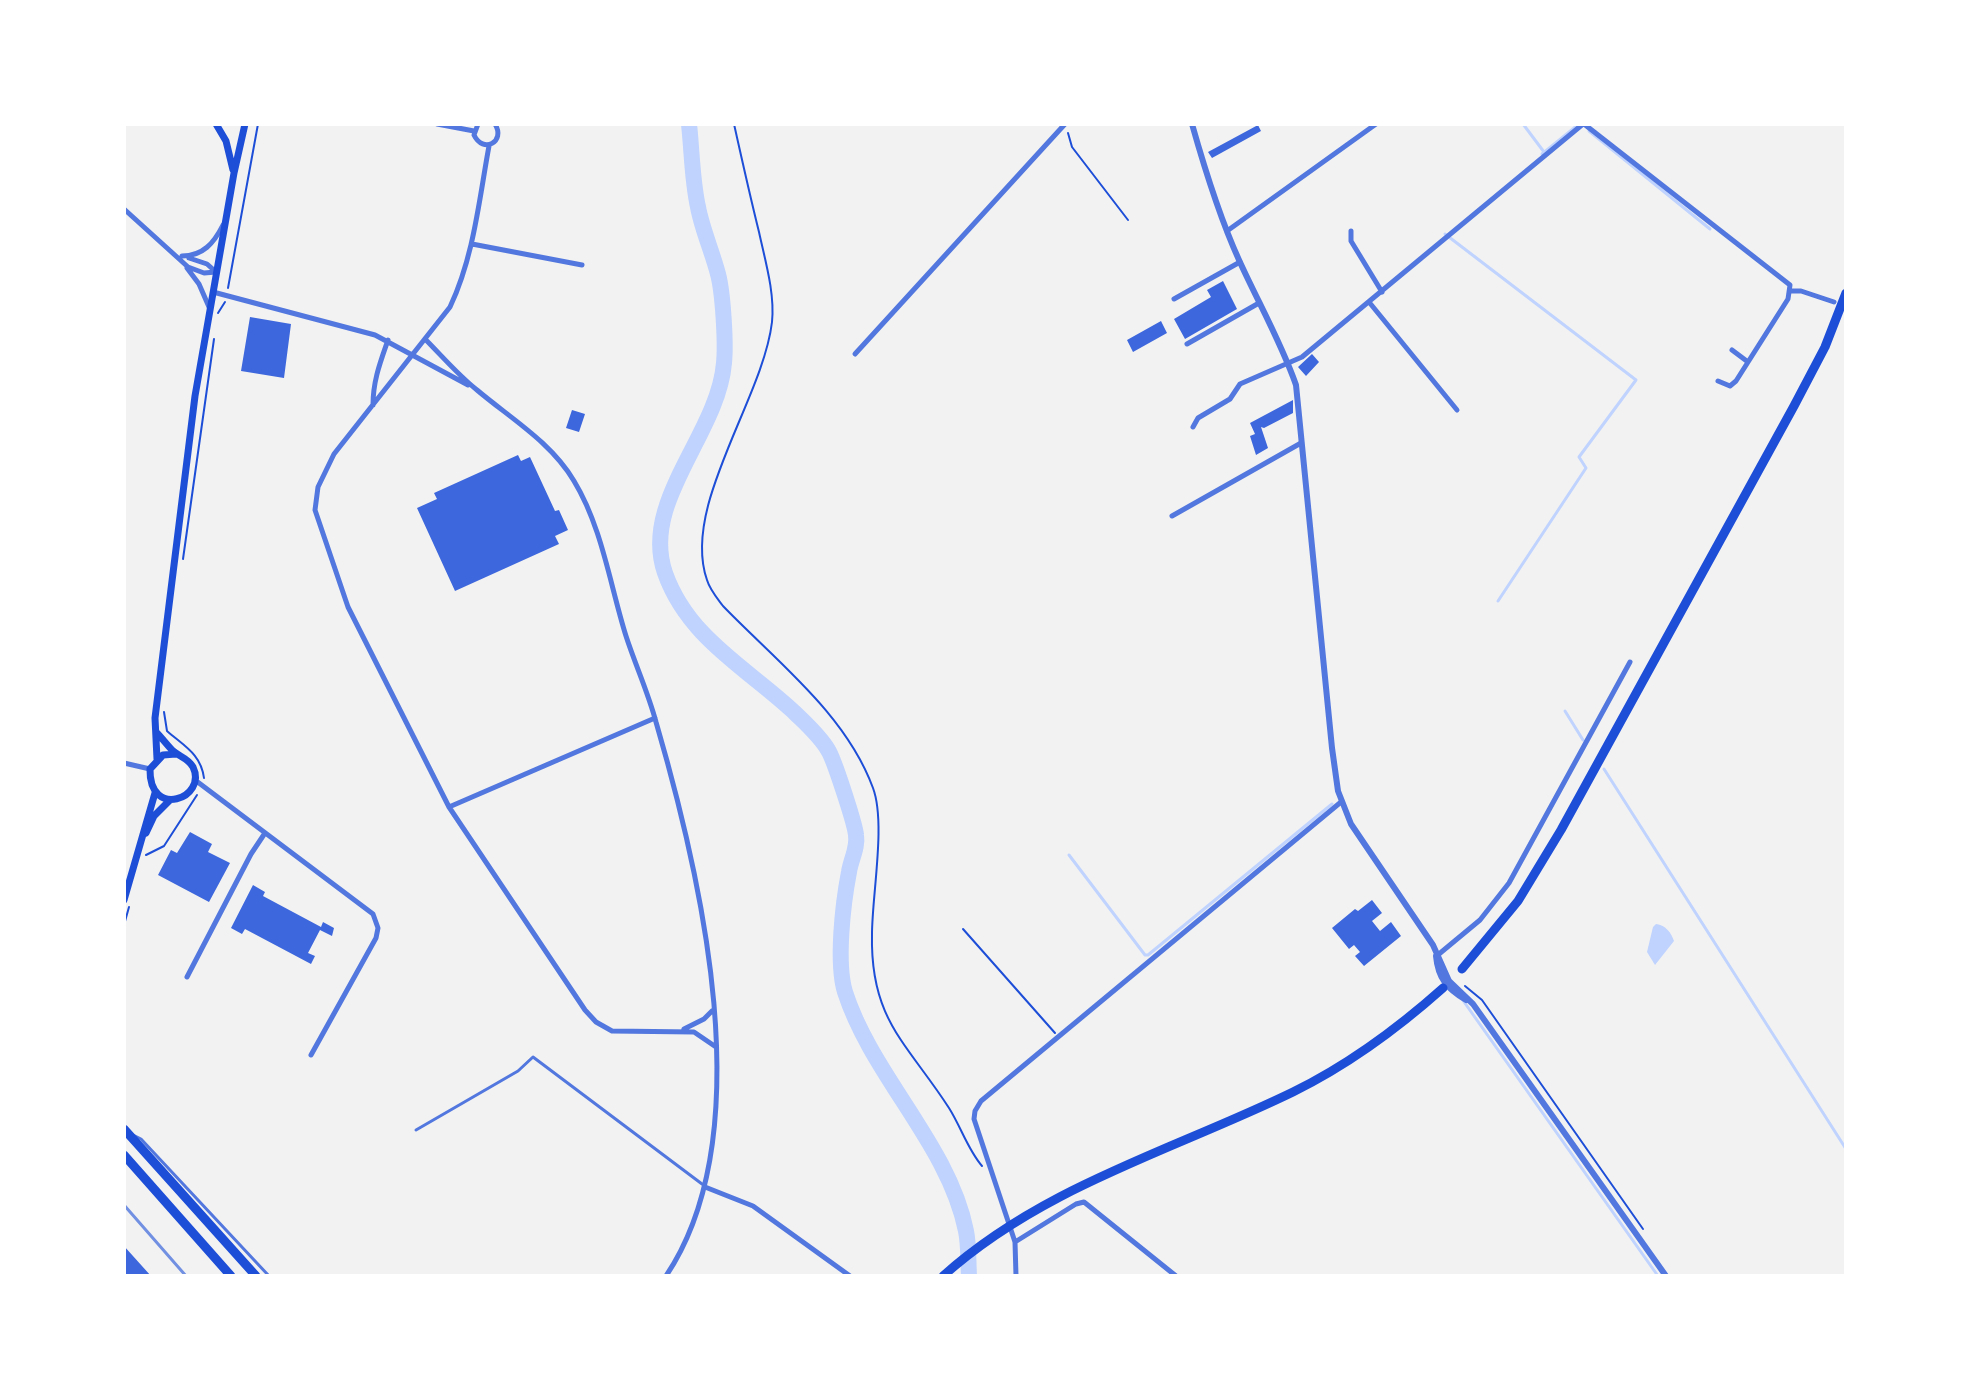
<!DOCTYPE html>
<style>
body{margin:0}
#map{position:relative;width:1970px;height:1400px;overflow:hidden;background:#f2f2f2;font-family:Cabin,sans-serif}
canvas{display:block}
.frame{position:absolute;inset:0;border:126px solid #fff;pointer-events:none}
</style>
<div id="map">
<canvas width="1970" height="1400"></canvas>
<div class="frame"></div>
</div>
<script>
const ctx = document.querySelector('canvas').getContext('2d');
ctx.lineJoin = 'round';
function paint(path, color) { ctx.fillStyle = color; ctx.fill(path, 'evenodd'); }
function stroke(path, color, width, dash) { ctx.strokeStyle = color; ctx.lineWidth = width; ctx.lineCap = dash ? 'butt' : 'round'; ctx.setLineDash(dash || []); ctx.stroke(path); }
paint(new Path2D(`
 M 1656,924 C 1666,925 1671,933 1674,941 L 1655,965 L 1647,952 L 1653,927 Z`), '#bfd3fe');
stroke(new Path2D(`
 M 1523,124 L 1544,152
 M 1589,131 L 1710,229
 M 1542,154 L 1579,124
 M 1445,234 L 1636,380 L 1579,457 L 1586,468 L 1498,601
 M 1565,711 L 1583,740
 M 1604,769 L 1846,1149
 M 1069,855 L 1145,955 L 1148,955 L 1332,804
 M 1462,999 L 1658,1276`), '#bfd3fe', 3);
stroke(new Path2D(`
 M 689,124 C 692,151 692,180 698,207 C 702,229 712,251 718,274 C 723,293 726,343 724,363 C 718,435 640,501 665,573 C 688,638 747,668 794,712 C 805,723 820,736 828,750 C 834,759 855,824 856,835 C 858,848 851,859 849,872 C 843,903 836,963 845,992 C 872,1076 949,1145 966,1231 C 969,1246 968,1261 969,1276`), '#bfd3fe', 16);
paint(new Path2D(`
 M 1258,125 L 1261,131 L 1212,158 L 1208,152 Z
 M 1223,281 L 1237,309 L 1185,339 L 1174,319 L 1211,297 L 1207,290 Z
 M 250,317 L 291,324 L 284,378 L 241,371 Z
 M 1161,321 L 1167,333 L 1133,352 L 1127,340 Z
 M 1312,354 L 1319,362 L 1306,376 L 1298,367 Z
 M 1293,400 L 1293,413 L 1264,428 L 1261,427 L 1268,448 L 1256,455 L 1250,436 L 1255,434 L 1250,423 Z
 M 572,410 L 585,414 L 579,432 L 566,428 Z
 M 518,455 L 521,461 L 530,457 L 555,511 L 559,510 L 568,530 L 555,536 L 559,544 L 455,591 L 417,508 L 437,499 L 434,493 Z
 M 190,832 L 212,844 L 208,852 L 230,863 L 209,902 L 158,875 L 171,850 L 177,853 Z
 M 253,885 L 265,892 L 263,896 L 321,927 L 323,922 L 334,928 L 332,936 L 320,930 L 308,953 L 315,956 L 311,964 L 245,929 L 242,934 L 231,928 Z
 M 1372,900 L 1382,913 L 1372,921 L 1380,931 L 1391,922 L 1401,936 L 1364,966 L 1355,956 L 1360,952 L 1354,945 L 1349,949 L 1332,928 L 1355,909 L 1358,911 Z
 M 124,1246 L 151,1276 L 124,1276 Z`), '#3d67dc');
stroke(new Path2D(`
 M 734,124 C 742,160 750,196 759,232 C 765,260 775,293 772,322 C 763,399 681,506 707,580 C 710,590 717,598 723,606 C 776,661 846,714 873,788 C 886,823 872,895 872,934 C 870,1020 907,1043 949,1108 C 961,1127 968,1150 982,1166
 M 1068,133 L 1072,147 L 1128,220
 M 228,288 L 258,124
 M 218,313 L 225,302
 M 183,559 L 214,339
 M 164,712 L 167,731 C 184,746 201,754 204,778
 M 146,855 L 164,846 L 197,795
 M 124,925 L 129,907
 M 963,929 L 1055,1033
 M 1465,986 L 1482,1000 L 1643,1229`), '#1d4ed8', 2);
stroke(new Path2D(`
 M 416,1130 L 518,1071 L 533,1057 L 702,1184
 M 133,1135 L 141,1139 L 269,1276`), '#5277de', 3);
stroke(new Path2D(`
 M 437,124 L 474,131
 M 478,124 L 474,135 C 483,154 506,142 495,124
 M 1584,124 L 1790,285 L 1788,299 L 1736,381 L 1730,386 L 1718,381
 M 489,146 C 479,200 474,256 450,307 L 334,454 L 318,487 L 315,510 L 348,607 L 449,807 L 585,1010 L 596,1022 L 612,1031 L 694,1032 L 716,1047
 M 124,209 L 188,267 L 204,273 L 216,272
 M 1227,231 L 1376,124
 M 1351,231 L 1351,241 L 1382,292
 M 472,244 L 582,265
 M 182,256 C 203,256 214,243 223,225
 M 189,258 L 207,264 L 216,272
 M 187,268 L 199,284 L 209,307
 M 1791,291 L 1801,291 L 1834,302
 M 213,292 L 375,335 L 468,385
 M 1174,299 L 1240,262
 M 1369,302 L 1457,410
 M 425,339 C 442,356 458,375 477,390 C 510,418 551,442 574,481 C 602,527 610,585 626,636 C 635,664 648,692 656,722 C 701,876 762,1133 666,1276
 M 1187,344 L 1259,303
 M 1732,350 L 1748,362
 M 855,354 L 1065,124
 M 373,405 C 373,381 380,363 388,340
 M 1193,427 L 1198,418 L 1230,399 L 1240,384 L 1302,357 L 1583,124
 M 1172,516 L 1301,443
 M 124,763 L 150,769
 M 195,780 L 373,914 L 378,928 L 376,938 L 311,1055
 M 449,807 L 655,718
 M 1439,954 L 1480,920 L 1509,883 L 1630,662
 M 187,977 L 251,854 L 265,833
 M 684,1029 L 704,1019 L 712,1011
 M 705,1187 L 753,1206 L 850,1276
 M 1015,1242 L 1076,1204 L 1084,1202 L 1176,1276
 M 1016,1276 L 1015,1242 L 974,1119 L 975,1111 L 981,1101 L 1341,802`), '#5277de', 5);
stroke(new Path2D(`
 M 1192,124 C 1205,170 1219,216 1239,260 C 1258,302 1281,342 1296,385 L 1332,748 L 1338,791 L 1351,824 L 1433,945 L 1449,981 L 1473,1004 L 1666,1276
 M 1436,956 C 1438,978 1447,989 1466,1000`), '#5277de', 6);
stroke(new Path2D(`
 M 216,124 L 226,141 L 233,170
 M 156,732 C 162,738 167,745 173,751 C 180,757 188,758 193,767 C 208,798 149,820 150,769 L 163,755 L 176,754
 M 157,759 L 155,718 L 195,396 L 234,173 L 245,124
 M 146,833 L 154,816 L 170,800
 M 124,900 L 155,793`), '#1d4ed8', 7);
stroke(new Path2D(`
 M 1462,969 L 1518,901 L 1561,830 L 1794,406 L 1825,347 L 1846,293
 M 943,1276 C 1043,1186 1174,1150 1293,1092 C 1348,1065 1397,1029 1443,988`), '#1d4ed8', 9);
stroke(new Path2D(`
 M 124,1129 L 256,1276
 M 124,1155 L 231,1276`), '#1d4ed8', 9);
stroke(new Path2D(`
 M 124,1205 L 186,1276`), '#7290e2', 3);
</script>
